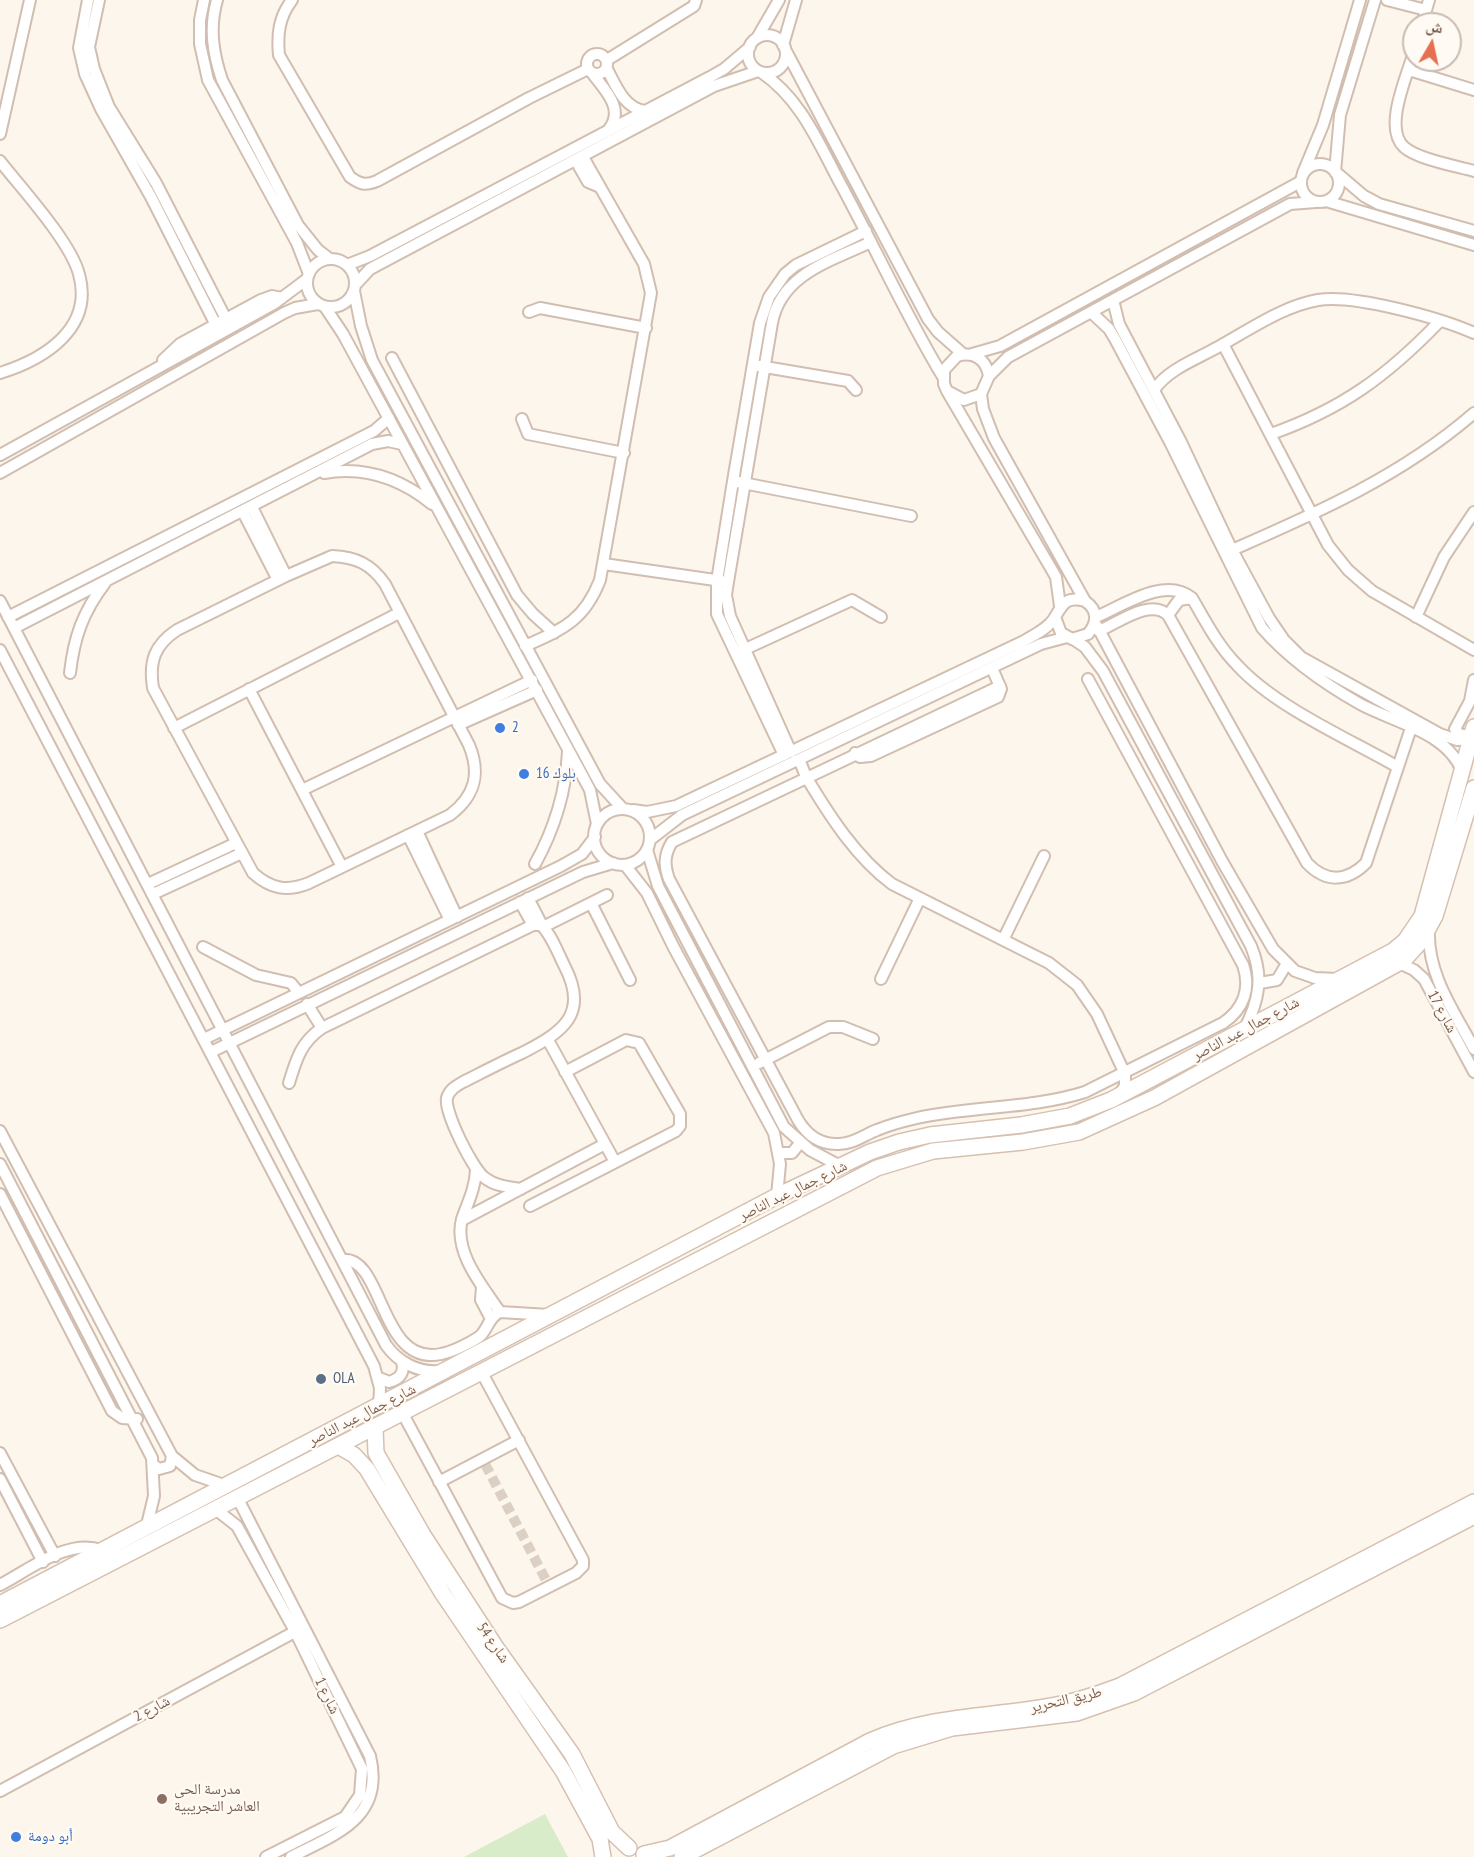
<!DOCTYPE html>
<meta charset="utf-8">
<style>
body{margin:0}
#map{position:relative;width:1474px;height:1857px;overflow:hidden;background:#fdf6ec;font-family:"PT Sans Narrow","Noto Naskh Arabic",sans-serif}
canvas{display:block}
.north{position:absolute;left:1402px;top:12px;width:60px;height:60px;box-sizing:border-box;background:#fffaf3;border:2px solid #cabbb1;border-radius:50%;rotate:9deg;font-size:16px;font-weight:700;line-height:24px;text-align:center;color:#7a5c4d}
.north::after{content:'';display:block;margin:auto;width:21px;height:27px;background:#e76f51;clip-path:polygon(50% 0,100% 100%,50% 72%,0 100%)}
</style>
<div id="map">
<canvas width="1474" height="1857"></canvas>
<div class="north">ش</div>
</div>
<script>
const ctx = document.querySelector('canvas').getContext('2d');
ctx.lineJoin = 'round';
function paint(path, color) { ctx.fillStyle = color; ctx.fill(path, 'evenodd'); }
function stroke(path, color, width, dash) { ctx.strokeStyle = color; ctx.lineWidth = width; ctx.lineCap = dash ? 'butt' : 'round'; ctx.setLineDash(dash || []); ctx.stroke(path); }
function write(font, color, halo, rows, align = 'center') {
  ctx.font = font + ' "PT Sans Narrow","Noto Naskh Arabic",sans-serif'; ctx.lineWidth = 4.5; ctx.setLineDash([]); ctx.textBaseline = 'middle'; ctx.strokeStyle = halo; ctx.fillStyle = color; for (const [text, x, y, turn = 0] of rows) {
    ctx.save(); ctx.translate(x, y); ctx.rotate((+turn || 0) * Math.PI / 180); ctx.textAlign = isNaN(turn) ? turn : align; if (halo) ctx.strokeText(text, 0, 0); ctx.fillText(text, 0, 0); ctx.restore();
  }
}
paint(new Path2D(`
 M 545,1814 L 568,1857 L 464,1857 Z`), '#d8ecc9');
stroke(new Path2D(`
 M 485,1464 L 547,1582`), '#dcd0c4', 10, [10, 5]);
const street = new Path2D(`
 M 88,0 L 79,48 L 85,74 L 101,109 L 151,197 L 216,325
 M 99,0 L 89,47 L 94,69 L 109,107 L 156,183 L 226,319
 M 204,0 L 200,20 L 200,44 L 208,80 L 297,243 L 309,274
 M 217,0 C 209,28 213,53 222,80 L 298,225 L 318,250 L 330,259
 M 292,0 C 279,17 277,34 279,55 L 350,177 C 360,184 365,186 377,181 L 529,98 L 588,69
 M 1387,0 L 1426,10
 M 1422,24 L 1429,0
 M748 54a19 19 0 1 1 38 0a19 19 0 1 1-38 0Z
 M 757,38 L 779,0
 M 783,45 L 796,0
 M 785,49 L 928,319 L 938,332 L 963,354
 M 1414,52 C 1407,76 1383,128 1404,147 C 1417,159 1456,166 1474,171
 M587 64a10 10 0 1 1 20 0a10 10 0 1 1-20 0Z
 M 607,60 L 694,6 L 696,0
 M 607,69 C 616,86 624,108 645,111
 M 1409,70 L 1474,90
 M 761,72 C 801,99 818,142 840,183 C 875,247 905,314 943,377
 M 592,73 C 605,90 625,109 609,129
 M 0,134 L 30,0
 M 0,161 C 22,189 70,241 79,274 C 94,328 45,359 0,373
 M 576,161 L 588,182 L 600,187
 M1301 183a19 19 0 1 1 38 0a19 19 0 1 1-38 0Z
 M 1335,172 L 1340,115 L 1375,0
 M 1303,173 L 1323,125 L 1360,0
 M 1337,173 L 1364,196 L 1379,204 L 1474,231
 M 1326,201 L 1474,245
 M307 283a24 24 0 1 1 48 0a24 24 0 1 1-48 0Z
 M 347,265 L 370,256 L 710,77 L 724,69 L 750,47
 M 356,284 L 370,269 L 714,86 L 758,71
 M 354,291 L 361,326 L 372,360 L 600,784 L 623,809
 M 1113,300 L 1119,324 L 1180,440 L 1231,548 L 1269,618 L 1284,640 L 1301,657 L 1440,734 L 1457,740 L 1471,739
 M 325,307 L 343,334 L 582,775 L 590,790 L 597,824
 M 529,312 L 540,308 L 646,328
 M 1091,312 L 1109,329 L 1115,339 L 1171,444 L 1262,628 C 1289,659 1323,683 1360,704 C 1393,722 1447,732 1462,771
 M 1223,344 L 1328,545 L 1348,570 L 1372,591 L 1474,650
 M 972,354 L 1000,346 L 1300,182
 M 392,358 L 517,595 L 533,614 L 554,633
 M 163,360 L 180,344 L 261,300 L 272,296 L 282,298
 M 759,366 L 848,381 L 856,390
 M 989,376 L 1008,357 L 1290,204 L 1316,202
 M 1154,390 C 1168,369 1197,359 1218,347 C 1249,330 1283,306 1318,300 C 1354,294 1440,318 1474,333
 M 947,391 L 964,400 L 981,394 L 989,376 C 986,359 974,351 957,356 L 944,370 L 944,384 L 947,391 L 1049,565 L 1056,577 L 1060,606
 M 981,394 L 983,409 L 994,438 L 1085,601
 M 522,419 L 528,434 L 624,453
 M 1271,434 C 1342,409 1387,376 1439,322
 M 0,455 L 275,303 L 307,279
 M 0,473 L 284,313 L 295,308 L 318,304
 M 324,473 C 364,466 401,479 432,504
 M 738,482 L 911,516
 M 252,507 L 286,576
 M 243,512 L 278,580
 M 1232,550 C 1317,513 1403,475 1474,413
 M 332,556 C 356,557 371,564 385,584 L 469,745 C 481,774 475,796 450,815 L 309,883 C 287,892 271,889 253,873 L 153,688 C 149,662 154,645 177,630 L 286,576 Z
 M 604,564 L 722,581
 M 0,601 L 386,1345 C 398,1362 418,1373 440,1371
 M 1168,615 L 1179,600 L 1192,598
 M 8,617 L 374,431 L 389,418
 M 1096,617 C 1124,605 1165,576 1192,598 C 1206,622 1218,646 1238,666 C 1276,707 1347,738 1396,766
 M 1416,617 L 1444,557 L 1474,512
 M 1097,626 L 1222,861 L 1273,949 L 1295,971 L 1315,978 L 1338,979
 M 14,628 L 372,444 L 388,441 L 402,444
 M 1099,631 C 1118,623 1150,598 1168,615 L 1307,863 C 1326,883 1347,882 1366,863 L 1411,728
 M 1073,639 L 1085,647 L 1103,671 L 1251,946 C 1264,977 1259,1001 1244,1030
 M 525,646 C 563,629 584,621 600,580 L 651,293 L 644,264 L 583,157
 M 0,650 L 374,1366 L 380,1388 L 379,1407
 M 741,651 L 852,600 L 881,617
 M 70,673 C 74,637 83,612 105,583
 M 1000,686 L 672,842 C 664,855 664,865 669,879 L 798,1120 C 807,1135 820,1145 839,1144 C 853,1144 864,1135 877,1130 C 889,1125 904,1121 917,1118 C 972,1106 1031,1109 1085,1092 L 1223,1023 C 1244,1009 1251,988 1243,965 L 1088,679
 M 249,689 L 342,867
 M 458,725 L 537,690
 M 174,728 L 399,613
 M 1468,735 L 1460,735 L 1455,729 L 1470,701 L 1474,680
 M 791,752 L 730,616 L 726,595 L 728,582 L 772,323 C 781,274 831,261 871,242
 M 855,753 L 860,757 L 871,756 L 998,697 L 1001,689 L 992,668
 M 784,755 L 717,614 L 717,581 L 733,481 L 760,323 L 769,297 L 785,274 L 796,265 L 866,231
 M 799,760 C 803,767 804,774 808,780 C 831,818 857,858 892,884 L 1049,963 L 1077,985 L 1097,1014 L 1125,1074 L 1125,1086 L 1119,1095
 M 302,790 L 532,680
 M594 837a28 28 0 1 1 56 0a28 28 0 1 1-56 0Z
 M 633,810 L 647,812 L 676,806 L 1024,641 C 1034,635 1049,628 1055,617 C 1063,603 1067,596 1085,601 C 1098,610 1098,622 1088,634 L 1072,639 L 1061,633 L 1055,617
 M 417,831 L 457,917
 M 408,835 L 450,920
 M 651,839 L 682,815 L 1041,644 L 1067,637
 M 647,850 L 658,886 L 784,1127 L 810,1150 L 842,1167
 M 535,864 C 555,828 566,792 568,751
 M 625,865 L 647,893 L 673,946 L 774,1133 L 780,1164 L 777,1196
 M 148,884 L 236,843
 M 153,894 L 242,853
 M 528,898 L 543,927 L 607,895
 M 520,902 L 533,925
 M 591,903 L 630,980
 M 1429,930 C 1427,974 1454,1011 1474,1049
 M 1003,940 L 1044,856
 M 203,947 L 256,975 L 291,983 L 299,993
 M 1399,963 L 1414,970 L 1424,979 L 1474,1072
 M 881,979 L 920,898
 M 1260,983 L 1277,980 L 1286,965
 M 307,1004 L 322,1028
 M 204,1039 L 561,866 L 582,854 L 595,837
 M 548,1040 L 615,1162
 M 211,1052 L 583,872 L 613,863
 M 759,1063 L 829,1027 L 843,1027 L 873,1039
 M 289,1083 C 296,1060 301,1042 322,1028 L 533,925 L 541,925 C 551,934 558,953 564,965 C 590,1014 563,1032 522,1053 C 502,1062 483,1072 463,1082 C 456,1086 449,1090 447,1098 C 444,1112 473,1170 485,1178 C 495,1186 509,1187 521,1189
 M 0,1131 L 172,1456 L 195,1475 L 224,1485
 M 779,1153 L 792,1153 L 800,1143
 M 0,1164 L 152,1458 L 154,1496 L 147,1525
 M 476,1170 C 475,1189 468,1202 462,1219 C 453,1252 483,1287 500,1312
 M 0,1194 L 112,1411 L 122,1418 L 137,1419
 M 530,1206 L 676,1131 L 680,1126 L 680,1114 L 639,1043 L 626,1040 L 565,1072
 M 462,1220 L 605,1144
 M 342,1260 C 384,1255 379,1367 441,1354 C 452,1352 470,1343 479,1337 C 488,1330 488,1317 500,1312 L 549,1315
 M 482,1287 L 481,1300 L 491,1319
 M 379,1378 L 389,1382 C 400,1379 405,1372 402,1362
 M 403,1414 L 502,1598 L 513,1603 L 519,1602 L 576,1573 L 583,1566 L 583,1560 L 482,1373
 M 0,1453 L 55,1556
 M 155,1466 L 159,1469 L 170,1466 L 172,1456
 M 0,1479 L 43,1562
 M 439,1482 L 519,1440
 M 237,1497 L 370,1756 C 385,1818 336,1834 291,1857
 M 214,1508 L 237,1526 L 295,1631 L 362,1769 L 360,1795 L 345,1817 L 266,1857
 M 0,1585 C 29,1570 68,1538 101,1550
 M 0,1791 L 300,1629`);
const secondary = new Path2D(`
 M 375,1429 L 376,1453 L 423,1535 L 495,1646 L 572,1754 L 612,1832 L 629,1848
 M 340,1447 L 354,1455 L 367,1469 L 443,1594 L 563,1771 L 600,1839 L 603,1857
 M 0,1604 L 777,1196 L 870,1152 L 899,1142 L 930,1135 L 1021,1125 L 1070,1116 L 1111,1100 L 1393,951 L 1405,941 L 1422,916 L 1474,727
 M 0,1620 L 877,1168 L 933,1151 L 1023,1142 L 1079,1132 L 1154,1098 L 1404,960 L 1422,940 L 1435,916 L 1474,788
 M 644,1854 L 670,1848 L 870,1741 C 925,1717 982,1717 1040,1708 C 1068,1704 1094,1696 1120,1686 L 1474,1502
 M 682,1857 L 893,1746 L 952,1728 L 1077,1713 L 1134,1693 L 1474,1516`);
stroke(street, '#d1beb0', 14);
stroke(secondary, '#d6c0b0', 18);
stroke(street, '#fff', 10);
stroke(secondary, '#fff', 15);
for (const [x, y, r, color] of [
 [500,728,6,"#3f7fe0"],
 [524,774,6,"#3f7fe0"],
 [321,1379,6,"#5c6f8a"],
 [162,1799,6,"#8d6e63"],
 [16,1837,6,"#3f7fe0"]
]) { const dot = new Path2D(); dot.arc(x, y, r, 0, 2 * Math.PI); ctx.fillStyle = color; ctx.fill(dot); stroke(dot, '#fffaf3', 2); }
write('15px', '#366cbe', '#fffaf3', [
 ["2",512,728],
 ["بلوك 16",536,774],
 ["أبو دومة",28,1837]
], 'left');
write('15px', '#7a5c4d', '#fffaf3', [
 ["شارع 17",1442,1012,62],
 ["شارع جمال عبد الناصر",1246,1029,-28],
 ["شارع جمال عبد الناصر",793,1191,-26],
 ["شارع جمال عبد الناصر",362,1415,-27],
 ["شارع 54",493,1643,55],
 ["شارع 1",327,1696,64],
 ["طريق التحرير",1066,1700,-13],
 ["شارع 2",152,1709,-28]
]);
write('15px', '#4e5e75', '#fffaf3', [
 ["OLA",333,1379]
], 'left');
write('15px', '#785e54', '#fffaf3', [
 ["مدرسة الحى",174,1790],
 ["العاشر التجريبية",174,1807]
], 'left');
</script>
